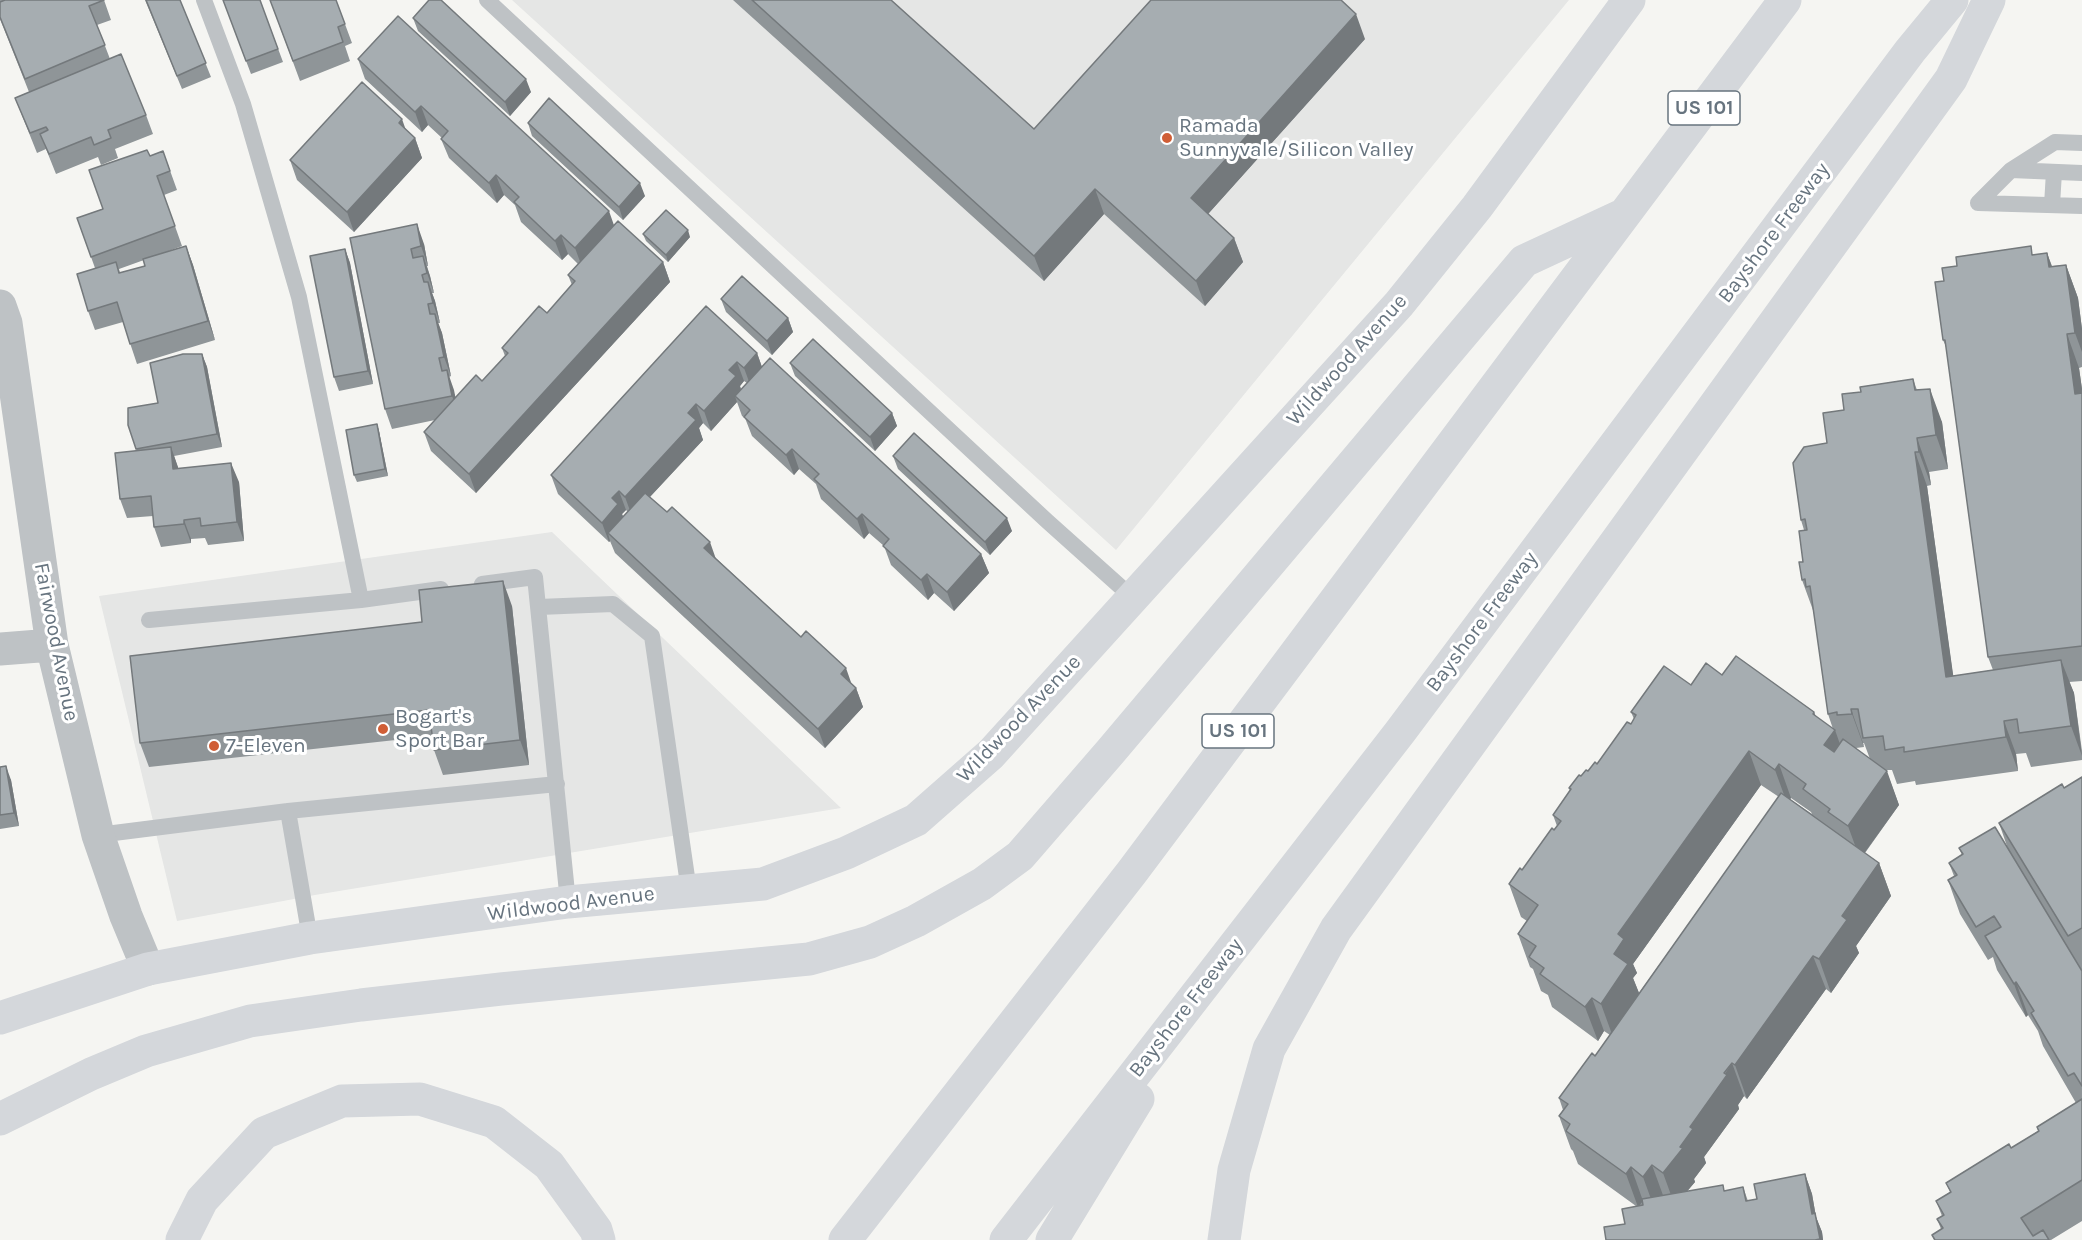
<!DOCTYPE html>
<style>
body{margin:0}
canvas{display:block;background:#f5f5f2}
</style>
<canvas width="2082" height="1240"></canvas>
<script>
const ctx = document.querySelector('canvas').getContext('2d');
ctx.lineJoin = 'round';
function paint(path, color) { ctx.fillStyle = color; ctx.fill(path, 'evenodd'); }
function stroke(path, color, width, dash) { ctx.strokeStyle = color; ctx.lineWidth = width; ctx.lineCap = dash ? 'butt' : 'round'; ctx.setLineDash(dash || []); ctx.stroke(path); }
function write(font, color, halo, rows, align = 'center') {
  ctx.font = font + ' Karla,sans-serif'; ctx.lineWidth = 6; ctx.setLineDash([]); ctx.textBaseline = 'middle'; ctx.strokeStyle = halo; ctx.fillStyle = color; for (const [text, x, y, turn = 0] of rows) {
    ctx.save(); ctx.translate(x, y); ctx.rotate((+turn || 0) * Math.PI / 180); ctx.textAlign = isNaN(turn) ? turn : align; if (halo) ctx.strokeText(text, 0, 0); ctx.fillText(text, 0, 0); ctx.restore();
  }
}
paint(new Path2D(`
 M 512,0 L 1569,0 L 1116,550 Z
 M 552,532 L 841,808 L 315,895 L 177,921 L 99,596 Z`), '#e5e6e5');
stroke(new Path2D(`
 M 204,0 L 243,104 L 299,297 L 361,600
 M 487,0 L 1047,521 L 1133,598
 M 2011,170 L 2082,173
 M 1978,203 L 2011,170 L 2055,142 L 2082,143
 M 1978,203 L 2082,206
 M 2052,205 L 2054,172
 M 482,584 L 535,577 L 568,902
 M 539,607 L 613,604 L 652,636 L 689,891
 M 149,620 L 361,600 L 441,589
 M 288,811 L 310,938
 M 98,835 L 288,811 L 557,784`), '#bec2c5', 16);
stroke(new Path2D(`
 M 0,306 L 6,323 L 52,645 L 98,835 L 126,916 L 148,969
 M 0,649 L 52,645`), '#bec2c5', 33);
stroke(new Path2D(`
 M 0,1018 L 148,969 L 310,938 L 568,902 L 763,884 L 846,853 L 916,820 L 991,754 L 1399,304 L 1477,207 L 1629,0`), '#d4d7db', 33);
stroke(new Path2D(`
 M 0,1119 L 91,1074 L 146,1051 L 250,1021 L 361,1005 L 501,989 L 809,959 L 870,942 L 916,921 L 982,884 L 1020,856 L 1111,751 L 1524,261 L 1623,215
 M 182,1240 L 202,1200 L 264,1133 L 342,1101 L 420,1099 L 494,1122 L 549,1165 L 596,1230 L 599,1240
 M 845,1240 L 1132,872 L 1785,0
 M 1006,1240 L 1400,732 L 1910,51 L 1952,0
 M 1052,1240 L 1138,1099
 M 1224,1240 L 1234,1170 L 1269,1049 L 1336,929 L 1951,79 L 1989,0`), '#d4d7db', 33);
paint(new Path2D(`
 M 0,0 L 104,0 L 111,20 L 97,25 L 110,59 L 146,115 L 153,134 L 115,149 L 118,158 L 101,165 L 98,157 L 56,174 L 46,149 L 37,153 L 15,98 L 29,92 L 0,19 Z
 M 145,0 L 180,0 L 211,77 L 182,89 Z
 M 223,0 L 260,0 L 283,62 L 251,74 Z
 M 270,0 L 336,0 L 352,43 L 345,46 L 350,61 L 300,81 Z
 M 733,0 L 891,0 L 1034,129 L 1365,39 L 1208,214 L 1234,238 L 1243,262 L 1205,306 L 1104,214 L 1044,281 Z
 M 413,18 L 531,92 L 510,116 L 418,31 Z
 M 358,59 L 614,225 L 663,262 L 670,282 L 476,493 L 431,451 L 424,432 L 435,420 L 392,429 L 385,409 L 350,238 L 424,244 L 428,266 L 427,266 L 430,276 L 434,293 L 432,293 L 435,301 L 440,323 L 438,323 L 442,333 L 451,376 L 449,377 L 455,397 L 482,381 L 505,356 L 502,348 L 547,313 L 572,285 L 568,275 L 578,264 L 568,254 L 562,260 L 521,222 L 515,205 L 504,195 L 497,203 L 449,158 L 441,139 L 442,138 L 428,125 L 422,132 L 365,79 Z
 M 528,123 L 645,196 L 623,220 L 532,136 Z
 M 406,130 L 415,138 L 422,158 L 354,232 L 297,180 L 290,160 Z
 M 163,151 L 177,190 L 164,195 L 182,246 L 161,254 L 186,246 L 193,265 L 215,340 L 137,364 L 123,322 L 95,330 L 88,311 L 95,268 L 77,218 L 103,209 L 150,156 ZM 144,260 L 145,266 L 120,273 L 119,269 Z
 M 643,234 L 690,237 L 668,262 L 646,241 Z
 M 345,249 L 350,263 L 373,384 L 339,391 L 334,377 Z
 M 2047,253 L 2052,266 L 2066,265 L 2078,298 L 2082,329 L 2082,367 L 2079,368 L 2082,389 L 2082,681 L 2069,682 L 2074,693 L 2082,751 L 2082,760 L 2031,767 L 2026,753 L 2016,754 L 2018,771 L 1916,785 L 1915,781 L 1897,784 L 1892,770 L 1886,770 L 1899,805 L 1865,853 L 1879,863 L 1891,896 L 1856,946 L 1859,953 L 1831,993 L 1826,989 L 1747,1099 L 1744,1096 L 1738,1105 L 1739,1109 L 1704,1157 L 1706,1163 L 1694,1179 L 1695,1182 L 1687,1191 L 1725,1191 L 1743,1187 L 1748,1201 L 1757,1199 L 1805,1174 L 1812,1194 L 1816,1217 L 1822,1232 L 1823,1240 L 1606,1240 L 1625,1224 L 1636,1206 L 1578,1164 L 1573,1151 L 1571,1149 L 1559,1116 L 1563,1110 L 1559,1098 L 1595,1056 L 1610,1035 L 1604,1031 L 1598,1041 L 1552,1007 L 1548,995 L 1541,991 L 1533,969 L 1530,967 L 1518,934 L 1527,921 L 1521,917 L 1509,884 L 1522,870 L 1557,826 L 1553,815 L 1570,791 L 1569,788 L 1581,776 L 1597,764 L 1631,724 L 1634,719 L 1631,712 L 1691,685 L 1722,675 L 1814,712 L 1816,717 L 1833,729 L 1828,714 L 1814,613 L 1802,580 L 1804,530 L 1801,520 L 1827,443 L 1844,410 L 1861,392 L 1913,379 L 1917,390 L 1942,422 L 1948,469 L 1929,472 L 1931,485 L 1927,486 L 1953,676 L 1993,670 L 1988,657 L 1947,349 L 1943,340 L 1944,281 L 2034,255 ZM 1863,743 L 1864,743 L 1870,759 L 1856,748 L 1864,747 ZM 1761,785 L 1779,797 L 1639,993 L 1633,978 L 1637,973 L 1633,964 ZM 1791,798 L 1811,812 L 1812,814 L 1790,799 Z
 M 721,299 L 788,318 L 793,332 L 772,355 L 726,312 Z
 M 706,306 L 757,353 L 762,367 L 981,554 L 989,573 L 954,611 L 934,593 L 928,600 L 891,565 L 884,546 L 869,533 L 864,539 L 821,499 L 816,484 L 799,469 L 794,475 L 752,436 L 745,418 L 742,416 L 737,402 L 711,431 L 703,423 L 699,428 L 703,440 L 650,497 L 856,688 L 863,707 L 825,748 L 615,553 L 610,541 L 609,542 L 558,494 L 551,475 ZM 744,381 L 747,383 L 741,390 L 740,386 ZM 626,510 L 628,512 L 623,517 L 622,514 Z
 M 202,354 L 207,367 L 222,447 L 174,456 L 178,468 L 239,482 L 244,541 L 208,545 L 205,538 L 191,539 L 191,543 L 161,547 L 154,527 L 153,516 L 127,518 L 120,499 L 137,451 L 128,425 L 158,403 Z
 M 790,363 L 892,413 L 897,426 L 875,451 L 795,376 Z
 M 377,424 L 379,431 L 388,476 L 357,482 L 354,475 Z
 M 893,456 L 1012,531 L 990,555 L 898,469 Z
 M 512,606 L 529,765 L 443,775 L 434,750 L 432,736 L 149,767 L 140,743 L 422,622 Z
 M 0,767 L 11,780 L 19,826 L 0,829 Z
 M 2082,777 L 2082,969 L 2081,970 L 2082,971 L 2082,1221 L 2051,1240 L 1934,1240 L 1932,1235 L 1941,1229 L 1937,1219 L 1942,1216 L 1936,1201 L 1950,1192 L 1946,1183 L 2011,1148 L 2038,1131 L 2037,1127 L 2076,1103 L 2043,1046 L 2038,1031 L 2028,1015 L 2026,1017 L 1997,970 L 1993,957 L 1988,960 L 1960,914 L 1948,880 L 1954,876 L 1949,863 L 1962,855 L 1959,848 L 2008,849 L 1999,823 L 2064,788 Z`), '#8f9598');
paint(new Path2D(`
 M 1356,14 L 1365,39 L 1200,223 L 1191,198 Z
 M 526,79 L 531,92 L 510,116 L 505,102 Z
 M 421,106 L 428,125 L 422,132 L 415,112 Z
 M 402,119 L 409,139 L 399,123 Z
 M 415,138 L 422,158 L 354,232 L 347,212 Z
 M 496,175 L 504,195 L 497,203 L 489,183 Z
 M 640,183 L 645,196 L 623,220 L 619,207 Z
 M 1095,189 L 1104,214 L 1044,281 L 1034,256 Z
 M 609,211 L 616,231 L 582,267 L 575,248 Z
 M 417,224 L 424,244 L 428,266 L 421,246 Z
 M 688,230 L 690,237 L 668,262 L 666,255 Z
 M 561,235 L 568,254 L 562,260 L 555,241 Z
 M 1234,238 L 1243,262 L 1205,306 L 1196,281 Z
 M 186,246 L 193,265 L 215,340 L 208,321 Z
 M 345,249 L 350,263 L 373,384 L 368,371 Z
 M 2047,253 L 2059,287 L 2049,267 Z
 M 423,256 L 430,276 L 434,293 L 427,273 Z
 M 663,262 L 670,282 L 476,493 L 469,474 Z
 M 2066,265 L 2078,298 L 2082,329 L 2082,352 L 2075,333 Z
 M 428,282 L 435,301 L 440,323 L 433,303 Z
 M 435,314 L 442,333 L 451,376 L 444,357 Z
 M 788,318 L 793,332 L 772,355 L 767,341 Z
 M 2067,334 L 2079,368 L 2082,389 L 2082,412 L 2075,394 Z
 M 757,353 L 764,373 L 751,387 L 744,368 Z
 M 202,354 L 207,367 L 222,447 L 217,434 Z
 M 737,362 L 744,381 L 740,386 L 743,396 L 735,396 L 737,402 L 711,431 L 704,411 L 729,370 Z
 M 447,370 L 454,390 L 459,415 L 452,396 Z
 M 1930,389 L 1942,422 L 1948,469 L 1936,435 Z
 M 696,404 L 703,423 L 699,428 L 703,440 L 632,516 L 625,497 L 688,413 Z
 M 892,413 L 897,426 L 875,451 L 870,437 Z
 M 377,424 L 379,431 L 388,476 L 385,469 Z
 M 1917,438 L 1929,472 L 1931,485 L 1919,452 Z
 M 171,447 L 178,467 L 180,488 L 173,469 Z
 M 792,449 L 799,469 L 794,475 L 786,455 Z
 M 1915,452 L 1927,486 L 1958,710 L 1946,677 Z
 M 231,463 L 239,482 L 244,541 L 237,522 Z
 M 619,491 L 626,510 L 622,514 L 626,523 L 608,533 L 610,541 L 609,542 L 602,523 L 612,498 Z
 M 862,514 L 869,533 L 864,539 L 857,519 Z
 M 1007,518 L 1012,531 L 990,555 L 985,542 Z
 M 184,520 L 191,539 L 191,543 L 184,524 Z
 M 710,542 L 717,562 L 704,548 Z
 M 981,554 L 989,573 L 954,611 L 947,592 Z
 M 927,574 L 934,593 L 928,600 L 921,580 Z
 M 503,581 L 512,606 L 529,765 L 520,740 Z
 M 2061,660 L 2074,693 L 2082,756 L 2071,726 Z
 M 846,668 L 853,688 L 841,674 Z
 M 856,688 L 863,707 L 825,748 L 818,729 Z
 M 1851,709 L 1863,743 L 1864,747 L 1852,714 Z
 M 1814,712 L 1826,743 L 1835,730 L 1847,764 L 1836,779 L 1813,714 Z
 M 2004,721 L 2016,754 L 2018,771 L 2006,737 Z
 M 1749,751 L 1761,785 L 1633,964 L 1637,973 L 1633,978 L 1641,998 L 1613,1037 L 1601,1004 L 1618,934 Z
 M 1779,764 L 1791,798 L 1787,803 L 1775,770 Z
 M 6,766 L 11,780 L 19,826 L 14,813 Z
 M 1887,771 L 1899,805 L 1860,859 L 1848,826 Z
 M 1879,863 L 1891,896 L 1856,946 L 1859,953 L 1831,993 L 1819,959 L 1842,916 Z
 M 1813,956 L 1826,989 L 1747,1099 L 1735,1065 Z
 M 2016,982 L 2028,1015 L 2026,1017 L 2014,984 Z
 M 1592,998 L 1604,1031 L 1598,1041 L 1585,1007 Z
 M 1732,1063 L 1744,1096 L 1738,1105 L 1739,1109 L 1704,1157 L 1706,1163 L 1694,1179 L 1695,1182 L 1675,1206 L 1663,1173 L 1680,1147 L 1690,1127 Z
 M 1652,1165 L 1664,1198 L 1655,1210 L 1643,1177 Z
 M 1631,1167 L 1643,1201 L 1638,1207 L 1626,1174 Z
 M 1805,1174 L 1812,1194 L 1816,1217 L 1822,1232 L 1823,1240 L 1820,1240 L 1818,1230 L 1812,1214 Z`), '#74797c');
const building = new Path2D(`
 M 5,0 L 104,0 L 89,6 L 105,45 L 25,79 L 0,17 L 0,2 Z
 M 146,0 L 180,0 L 206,63 L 177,76 Z
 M 223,0 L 260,0 L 278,49 L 246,61 Z
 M 270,0 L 336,0 L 345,24 L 338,27 L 343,42 L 293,61 Z
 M 429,0 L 441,0 L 526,79 L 505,102 L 413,18 Z
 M 752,0 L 891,0 L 1034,129 L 1151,0 L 1341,0 L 1356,14 L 1191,198 L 1234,238 L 1196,281 L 1095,189 L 1034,256 Z
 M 398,16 L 609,211 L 575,248 L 561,235 L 555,241 L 514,202 L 519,197 L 496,175 L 489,183 L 441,139 L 448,131 L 421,106 L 415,112 L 358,59 Z
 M 121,54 L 146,115 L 108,130 L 111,138 L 94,145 L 91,137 L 49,154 L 40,134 L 48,130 L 46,127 L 30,133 L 15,98 Z
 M 362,82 L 402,119 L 399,123 L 415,138 L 347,212 L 290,160 Z
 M 549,98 L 640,183 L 619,207 L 528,123 Z
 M 147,150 L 150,156 L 163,151 L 170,171 L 157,176 L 175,226 L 91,257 L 77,218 L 103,209 L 89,170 Z
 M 666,210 L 688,230 L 666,255 L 643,234 Z
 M 618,221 L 663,262 L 469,474 L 424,432 L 476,375 L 482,381 L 508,353 L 502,348 L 539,306 L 547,313 L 575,281 L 568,275 Z
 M 417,224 L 421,246 L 411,249 L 413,258 L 423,256 L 427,273 L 422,275 L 424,282 L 428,282 L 433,303 L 428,304 L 430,314 L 435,314 L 444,357 L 439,358 L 442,371 L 447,370 L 452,396 L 385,409 L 350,238 Z
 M 186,246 L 208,321 L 130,344 L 117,302 L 88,311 L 77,274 L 116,262 L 119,273 L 145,266 L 143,259 Z
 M 2031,246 L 2032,255 L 2047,253 L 2049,267 L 2066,265 L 2075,333 L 2067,334 L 2075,394 L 2082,393 L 2082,646 L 1988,657 L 1945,340 L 1943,340 L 1935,282 L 1944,281 L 1942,268 L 1957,266 L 1956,257 Z
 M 345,249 L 368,371 L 334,377 L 310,256 Z
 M 742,276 L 788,318 L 767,341 L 721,299 Z
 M 706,306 L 757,353 L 744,368 L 737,362 L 729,370 L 736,376 L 704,411 L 696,404 L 688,413 L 696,420 L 625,497 L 619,491 L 612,498 L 618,504 L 602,523 L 551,475 Z
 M 813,339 L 892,413 L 870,437 L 790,363 Z
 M 183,354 L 202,354 L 217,434 L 136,449 L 128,425 L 128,408 L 158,403 L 150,363 Z
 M 770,358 L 981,554 L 947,592 L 927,574 L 921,580 L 883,546 L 889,539 L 862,514 L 857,519 L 814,479 L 819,474 L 792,449 L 786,455 L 744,417 L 750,410 L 735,396 Z
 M 1913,379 L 1915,390 L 1930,389 L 1936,435 L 1917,438 L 1919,452 L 1915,452 L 1946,677 L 2061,660 L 2071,726 L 2019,733 L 2017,719 L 2004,721 L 2006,737 L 1904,752 L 1904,747 L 1885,750 L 1883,736 L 1863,738 L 1858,709 L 1851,709 L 1852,714 L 1837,715 L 1837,712 L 1828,714 L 1810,586 L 1806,587 L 1805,579 L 1802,580 L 1799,562 L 1803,562 L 1799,531 L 1807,530 L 1805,519 L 1801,520 L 1793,463 L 1804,447 L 1827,443 L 1823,413 L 1844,410 L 1842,394 L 1861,392 L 1860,387 Z
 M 377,424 L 385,469 L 354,475 L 346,430 Z
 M 914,433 L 1007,518 L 985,542 L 893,456 Z
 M 171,447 L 173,469 L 231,463 L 237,522 L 201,526 L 200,518 L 184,520 L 184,524 L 154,527 L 151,496 L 120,499 L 115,453 Z
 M 645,493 L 667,512 L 672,507 L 710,542 L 704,548 L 801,637 L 806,631 L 846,668 L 841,674 L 856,688 L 818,729 L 608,533 Z
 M 503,581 L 520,740 L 434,750 L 429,710 L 140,743 L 130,656 L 422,622 L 419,590 Z
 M 1736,656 L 1814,712 L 1813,714 L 1835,730 L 1824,745 L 1834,752 L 1843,739 L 1887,771 L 1848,826 L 1828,812 L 1830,809 L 1803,789 L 1806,784 L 1779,764 L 1775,770 L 1749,751 L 1618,934 L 1624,939 L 1614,954 L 1628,964 L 1601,1004 L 1592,998 L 1585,1007 L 1540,974 L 1544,968 L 1529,957 L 1536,946 L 1518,934 L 1538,905 L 1509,884 L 1520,868 L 1522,870 L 1552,828 L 1554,830 L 1561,821 L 1553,815 L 1571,789 L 1569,788 L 1579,775 L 1581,776 L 1586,770 L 1588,771 L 1595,762 L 1597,764 L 1627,722 L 1631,724 L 1636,715 L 1631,712 L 1664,666 L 1691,685 L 1706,663 L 1722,675 Z
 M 6,766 L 14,813 L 0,815 L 0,767 Z
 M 2082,777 L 2082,928 L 2068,936 L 1999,823 L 2062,784 L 2064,788 Z
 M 1781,793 L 1879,863 L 1842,916 L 1847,920 L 1819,959 L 1813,956 L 1735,1065 L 1732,1063 L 1724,1073 L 1727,1075 L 1690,1127 L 1693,1129 L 1680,1147 L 1683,1148 L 1663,1173 L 1652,1165 L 1643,1177 L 1631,1167 L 1626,1174 L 1566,1131 L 1570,1124 L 1559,1116 L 1568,1104 L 1559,1098 L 1592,1053 L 1595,1056 Z
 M 1995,827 L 2082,971 L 2082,1086 L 2074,1073 L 2068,1076 L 2031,1013 L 2034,1011 L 2016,982 L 2014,984 L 1985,936 L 2001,927 L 1994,916 L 1976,927 L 1948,880 L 1957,875 L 1949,863 L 1963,854 L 1959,848 Z
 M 2082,1099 L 2082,1180 L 2021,1218 L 2033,1236 L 2043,1230 L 2049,1240 L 1935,1240 L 1932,1235 L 1943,1228 L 1937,1219 L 1944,1215 L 1936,1201 L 1951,1192 L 1946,1183 L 2009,1144 L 2011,1148 L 2039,1131 L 2037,1127 Z
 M 1805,1174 L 1812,1214 L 1815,1213 L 1820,1239 L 1815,1240 L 1606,1240 L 1604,1227 L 1625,1224 L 1622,1209 L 1643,1205 L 1642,1199 L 1723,1185 L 1724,1191 L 1743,1187 L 1746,1201 L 1757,1199 L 1754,1184 Z`);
paint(building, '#a6adb1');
stroke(building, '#74797c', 1.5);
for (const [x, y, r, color] of [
 [1167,138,6,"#d05e36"],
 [383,729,6,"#d05e36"],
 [214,746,6,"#d05e36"]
]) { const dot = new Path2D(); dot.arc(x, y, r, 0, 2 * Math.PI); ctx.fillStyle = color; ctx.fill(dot); stroke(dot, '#fff', 2); }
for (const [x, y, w] of [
 [1704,108,72],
 [1238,731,72]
]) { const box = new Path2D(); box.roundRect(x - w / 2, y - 17, w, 34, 4.5); ctx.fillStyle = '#fff'; ctx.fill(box); stroke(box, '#67747f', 1.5); }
write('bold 20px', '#67747f', null, [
 ["US 101",1704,108],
 ["US 101",1238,731]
]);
write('21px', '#67747f', '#fff', [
 ["Ramada",1179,126],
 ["Sunnyvale/Silicon Valley",1179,150],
 ["Bogart's",395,717],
 ["Sport Bar",395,741],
 ["7-Eleven",226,746]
], 'left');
write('21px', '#67747f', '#fff', [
 ["Bayshore Freeway",1774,233,-53],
 ["Wildwood Avenue",1347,360,-48],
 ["Bayshore Freeway",1482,622,-53],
 ["Fairwood Avenue",56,642,79],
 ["Wildwood Avenue",1019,719,-46],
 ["Wildwood Avenue",571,904,-7],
 ["Bayshore Freeway",1186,1008,-52]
]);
</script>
